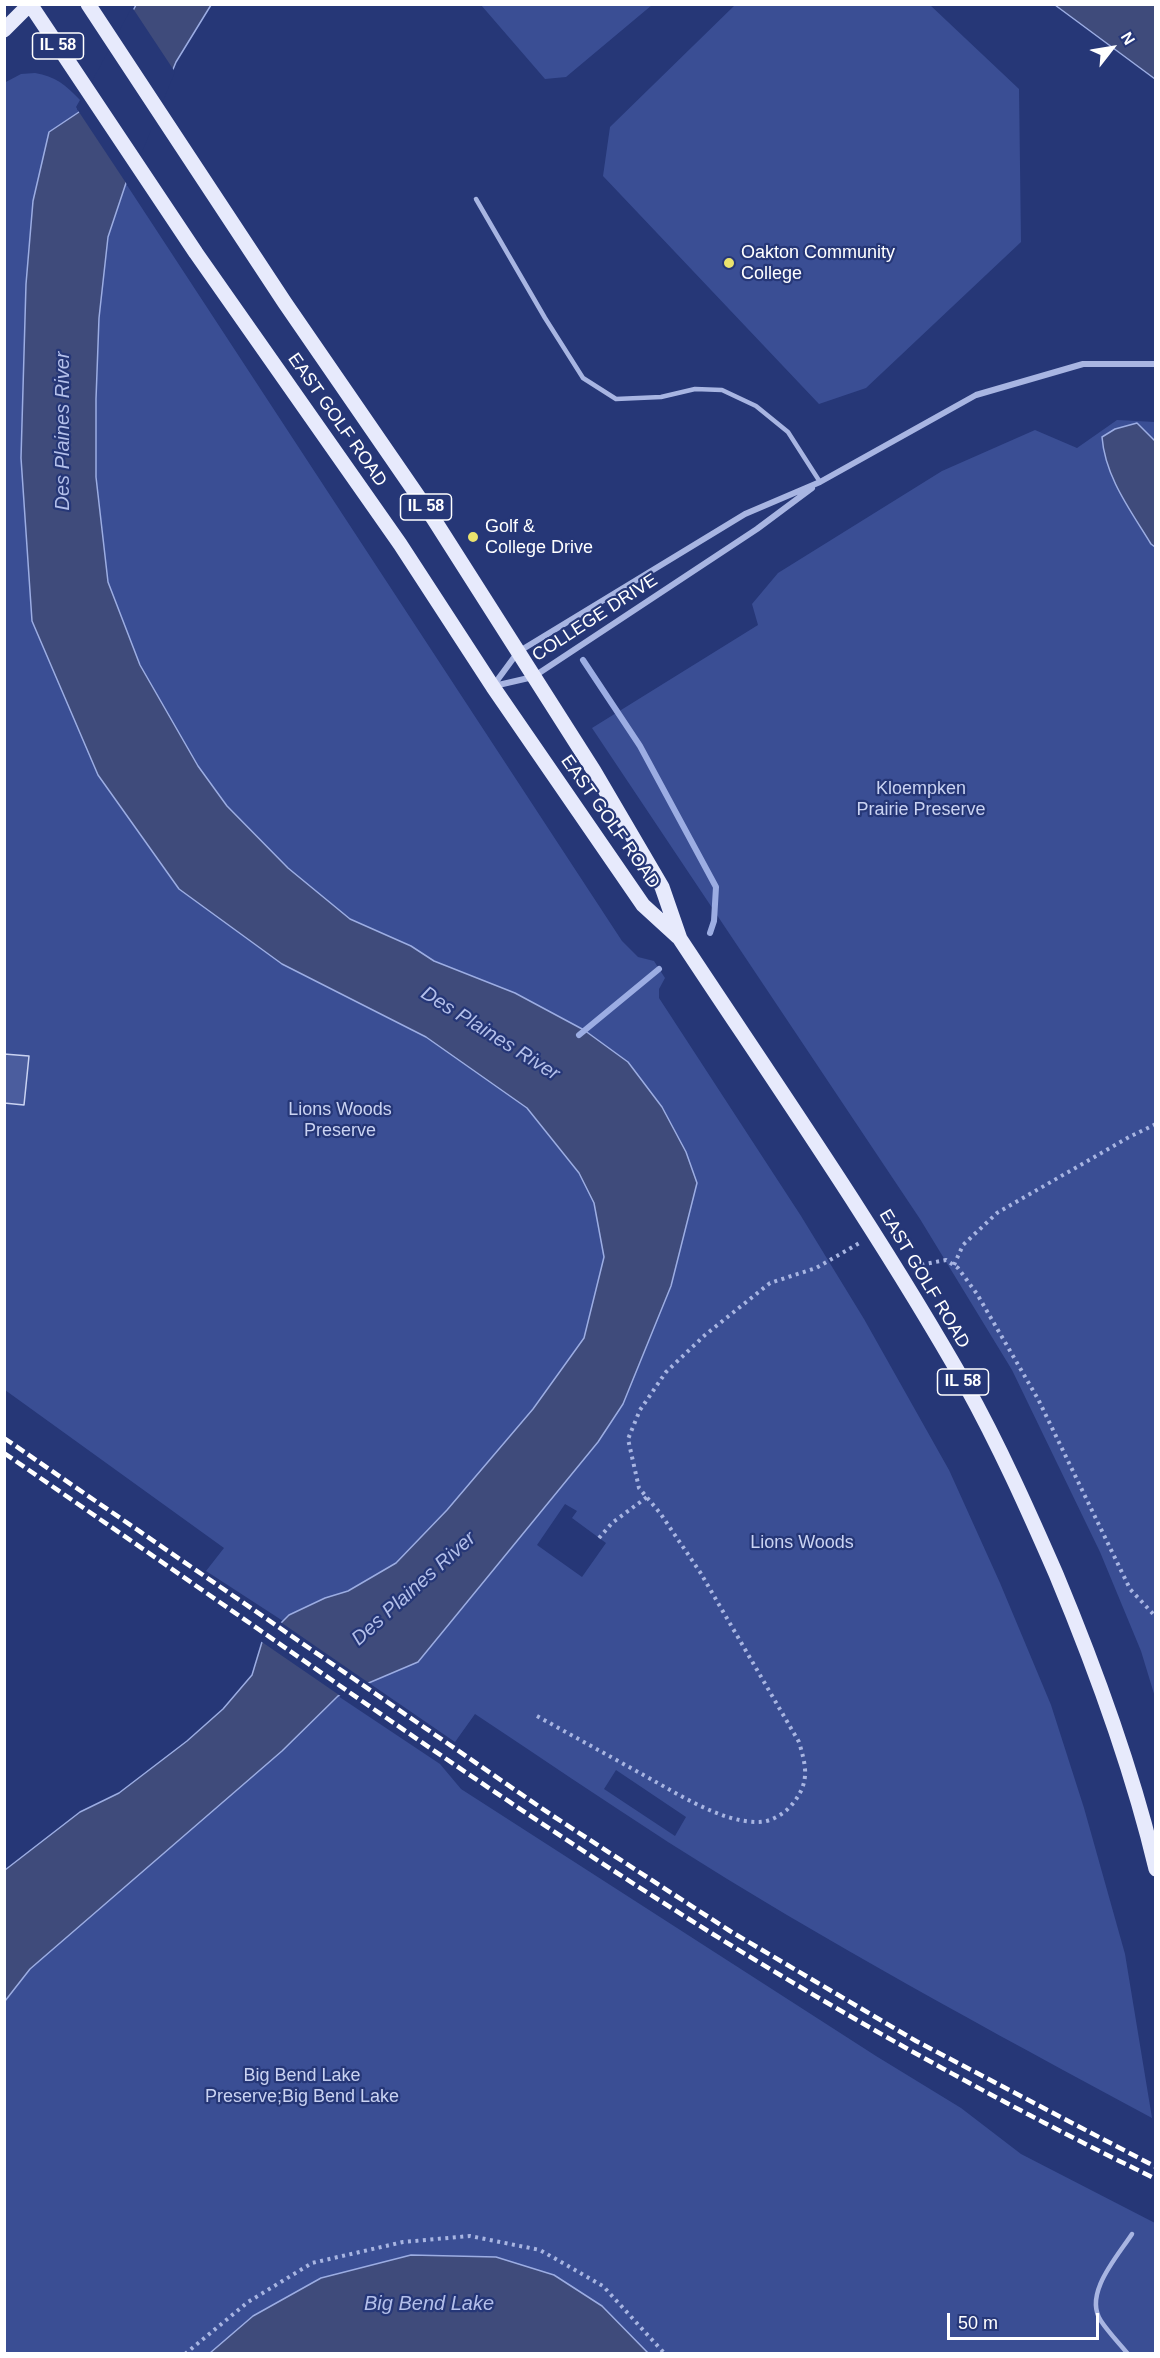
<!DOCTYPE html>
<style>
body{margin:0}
#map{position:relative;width:1160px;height:2358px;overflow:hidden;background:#263777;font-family:Arial,sans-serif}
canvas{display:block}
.frame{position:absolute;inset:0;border:6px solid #fff;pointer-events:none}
.north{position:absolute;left:1082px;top:18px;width:60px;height:60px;-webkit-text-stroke:4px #263777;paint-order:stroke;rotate:59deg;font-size:16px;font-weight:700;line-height:24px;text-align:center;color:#fff}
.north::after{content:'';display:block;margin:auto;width:21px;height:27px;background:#fff;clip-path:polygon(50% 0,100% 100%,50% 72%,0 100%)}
.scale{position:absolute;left:947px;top:2313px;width:152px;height:27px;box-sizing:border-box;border:3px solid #fff;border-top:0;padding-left:8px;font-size:18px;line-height:21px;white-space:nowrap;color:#fff;-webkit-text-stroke:4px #263777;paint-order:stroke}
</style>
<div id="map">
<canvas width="1160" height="2358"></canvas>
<div class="frame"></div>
<div class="north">N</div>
<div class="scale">50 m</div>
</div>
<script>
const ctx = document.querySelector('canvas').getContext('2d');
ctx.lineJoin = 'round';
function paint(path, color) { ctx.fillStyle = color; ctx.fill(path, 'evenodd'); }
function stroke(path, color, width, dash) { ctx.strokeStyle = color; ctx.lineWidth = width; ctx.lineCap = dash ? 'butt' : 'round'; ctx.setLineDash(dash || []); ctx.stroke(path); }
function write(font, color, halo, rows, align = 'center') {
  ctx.font = font + ' Arial,sans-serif'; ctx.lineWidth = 4.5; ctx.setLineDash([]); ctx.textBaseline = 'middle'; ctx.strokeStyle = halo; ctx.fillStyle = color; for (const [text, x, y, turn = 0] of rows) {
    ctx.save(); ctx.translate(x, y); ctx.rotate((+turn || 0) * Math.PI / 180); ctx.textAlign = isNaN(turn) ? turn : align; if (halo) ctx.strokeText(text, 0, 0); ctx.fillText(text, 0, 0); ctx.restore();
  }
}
paint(new Path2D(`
 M 481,5 L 652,5 L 566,77 L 545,79 Z
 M 735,5 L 930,5 L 1019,89 L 1021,242 L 866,388 L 819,404 L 603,176 L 610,127 Z
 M 35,73 C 55,76 66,85 80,100 L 76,107 L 79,112 L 622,941 L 638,957 L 654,961 L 665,978 L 659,989 L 659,998 L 801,1216 L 864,1319 L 949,1470 L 1000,1583 L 1051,1705 L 1084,1808 L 1125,1954 L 1152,2118 C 989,2030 825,1942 668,1842 C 603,1800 540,1757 475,1714 L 455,1742 L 369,1683 L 418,1662 L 598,1442 L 559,1374 L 533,1409 L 447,1510 L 396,1563 L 348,1591 L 325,1598 L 289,1615 L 283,1621 L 206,1571 L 224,1548 L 5,1390 L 4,83 L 21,74 ZM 565,1504 L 577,1511 L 572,1518 L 606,1543 L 582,1577 L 537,1545 ZM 616,1770 L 686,1817 L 675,1836 L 604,1789 Z
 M 1117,420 L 1155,422 L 1155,1697 L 1141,1651 L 1100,1552 L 1012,1370 L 920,1219 L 592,728 L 758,625 L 752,604 L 778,573 L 942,471 L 1035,430 L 1077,448 Z
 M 338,1696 L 440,1764 L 461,1789 L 876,2056 L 961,2108 L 1021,2154 L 1155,2223 L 1155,2353 L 5,2354 L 5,2001 L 30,1969 L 282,1751 Z`), '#3a4e94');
const water = new Path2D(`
 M 136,5 L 211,5 L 176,62 L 126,183 L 108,237 L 99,318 L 96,399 L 96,477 L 108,582 L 140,665 L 198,766 L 227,806 L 288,868 L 350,919 L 411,946 L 434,961 L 515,993 L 584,1030 L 628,1062 L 662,1107 L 686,1152 L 697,1183 L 671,1286 L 623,1404 L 598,1442 L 418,1662 L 338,1696 L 282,1751 L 30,1969 L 5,2001 L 5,1870 L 80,1812 L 119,1793 L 187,1741 L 223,1709 L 252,1675 L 262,1642 L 289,1615 L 325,1598 L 348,1591 L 396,1563 L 447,1510 L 533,1409 L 584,1338 L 604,1257 L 594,1203 L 579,1173 L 527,1108 L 426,1037 L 282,964 L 179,889 L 98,775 L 32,621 L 21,458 L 26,284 L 33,201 L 49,132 L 79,112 Z
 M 1055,5 L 1155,5 L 1155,79 Z
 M 1137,423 L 1155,441 L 1155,547 L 1151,544 C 1131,511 1105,477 1102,437 L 1115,429 Z
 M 411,2255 L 496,2257 L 554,2275 L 602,2306 L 648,2353 L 210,2353 L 253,2316 L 321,2278 Z`);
paint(water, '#3f4b7b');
stroke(water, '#9cade3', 1.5);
paint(new Path2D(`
 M 132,7 L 175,72 L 128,186 L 77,109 Z
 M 279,1621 L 369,1683 L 372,1685 L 342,1697 L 259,1640 Z`), '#263777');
stroke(new Path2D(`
 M 583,660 L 640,746 L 716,887 L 714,921 L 710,933
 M 579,1035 L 659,969`), '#9cade3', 6);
const building = new Path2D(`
 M 4,1054 L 29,1056 L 24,1105 L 4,1103 Z`);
paint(building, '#4b5d9e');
stroke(building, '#cad3f2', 1.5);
stroke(new Path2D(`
 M 954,1265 L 963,1245 L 997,1213 L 1129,1137 L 1156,1124
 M 914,1266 L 946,1260 L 958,1268 L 977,1294 L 1038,1399 L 1130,1589 L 1156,1617
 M 599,1538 L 612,1523 L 647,1497
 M 537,1716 C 571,1735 604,1753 638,1772 C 672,1790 720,1823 759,1822 C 772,1822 787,1812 794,1802 C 810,1781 806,1766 799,1742 L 700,1572 L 660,1513 L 639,1488 L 628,1439 L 640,1410 L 666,1372 L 705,1335 L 770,1283 L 816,1268 L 861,1242
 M 185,2354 L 248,2302 L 312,2263 L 403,2242 L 470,2236 L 540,2250 L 603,2286 L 665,2354`), '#a8b5e2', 4, [3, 4.5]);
stroke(new Path2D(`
 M 476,199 L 545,318 L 583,378 L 616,399 L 661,397 L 695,389 L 722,390 L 756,406 L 788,432 L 820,482
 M 1128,2354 C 1119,2343 1109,2333 1101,2321 C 1083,2294 1117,2257 1132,2234`), '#a8b5e2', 4.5);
stroke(new Path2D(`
 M 493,686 L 518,652 L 745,514 L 820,482 L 976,395 L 1083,364 L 1156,364
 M 494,686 L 533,677 L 757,529 L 812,488`), '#a8b5e2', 6);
stroke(new Path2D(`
 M 30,4 L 196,253 L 400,544 L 493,687 L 643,905 L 678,937
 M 88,4 L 285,303 L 433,518 L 594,771 L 662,887 L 680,939 C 777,1086 878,1231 965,1384 C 999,1445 1028,1510 1056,1574 C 1096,1670 1132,1768 1156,1869
 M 4,30 L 30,4`), '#e7eafc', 15);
stroke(new Path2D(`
 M 4,1438 L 553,1816 L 730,1931 L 916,2041 L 1156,2167
 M 4,1453 C 123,1535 241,1617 359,1699 C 479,1782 600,1864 724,1941 C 864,2027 1008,2107 1156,2179`), '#fff', 4.5, [10, 4.5]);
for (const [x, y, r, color] of [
 [729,263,6,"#ebe36d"],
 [473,537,6,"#ebe36d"]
]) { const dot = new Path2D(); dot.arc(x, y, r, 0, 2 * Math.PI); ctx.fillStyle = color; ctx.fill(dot); stroke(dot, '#263777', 2); }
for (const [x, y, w] of [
 [58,46,51],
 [426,507,51],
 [963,1382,51]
]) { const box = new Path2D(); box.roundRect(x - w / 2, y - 13, w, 26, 4.5); ctx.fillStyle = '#263777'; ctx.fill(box); stroke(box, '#fff', 1.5); }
write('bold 16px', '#fff', null, [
 ["IL 58",58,46],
 ["IL 58",426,507],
 ["IL 58",963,1382]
]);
write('18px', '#fff', '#263777', [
 ["Oakton Community",741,253],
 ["College",741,274],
 ["Golf &",485,527],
 ["College Drive",485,548]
], 'left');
write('18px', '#fff', '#263777', [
 ["EAST GOLF ROAD",337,420,55],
 ["COLLEGE DRIVE",595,618,-33],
 ["EAST GOLF ROAD",610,822,55],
 ["EAST GOLF ROAD",924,1279,59]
]);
write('18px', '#cad3f2', '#263777', [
 ["Kloempken",921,789],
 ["Prairie Preserve",921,810],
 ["Lions Woods",340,1110],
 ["Preserve",340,1131],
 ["Lions Woods",802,1543],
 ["Big Bend Lake",302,2076],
 ["Preserve;Big Bend Lake",302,2097]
]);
write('italic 20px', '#b3bfea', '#263777', [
 ["Des Plaines River",63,431,-90],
 ["Des Plaines River",490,1034,32],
 ["Des Plaines River",414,1589,-42],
 ["Big Bend Lake",429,2304]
]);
</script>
